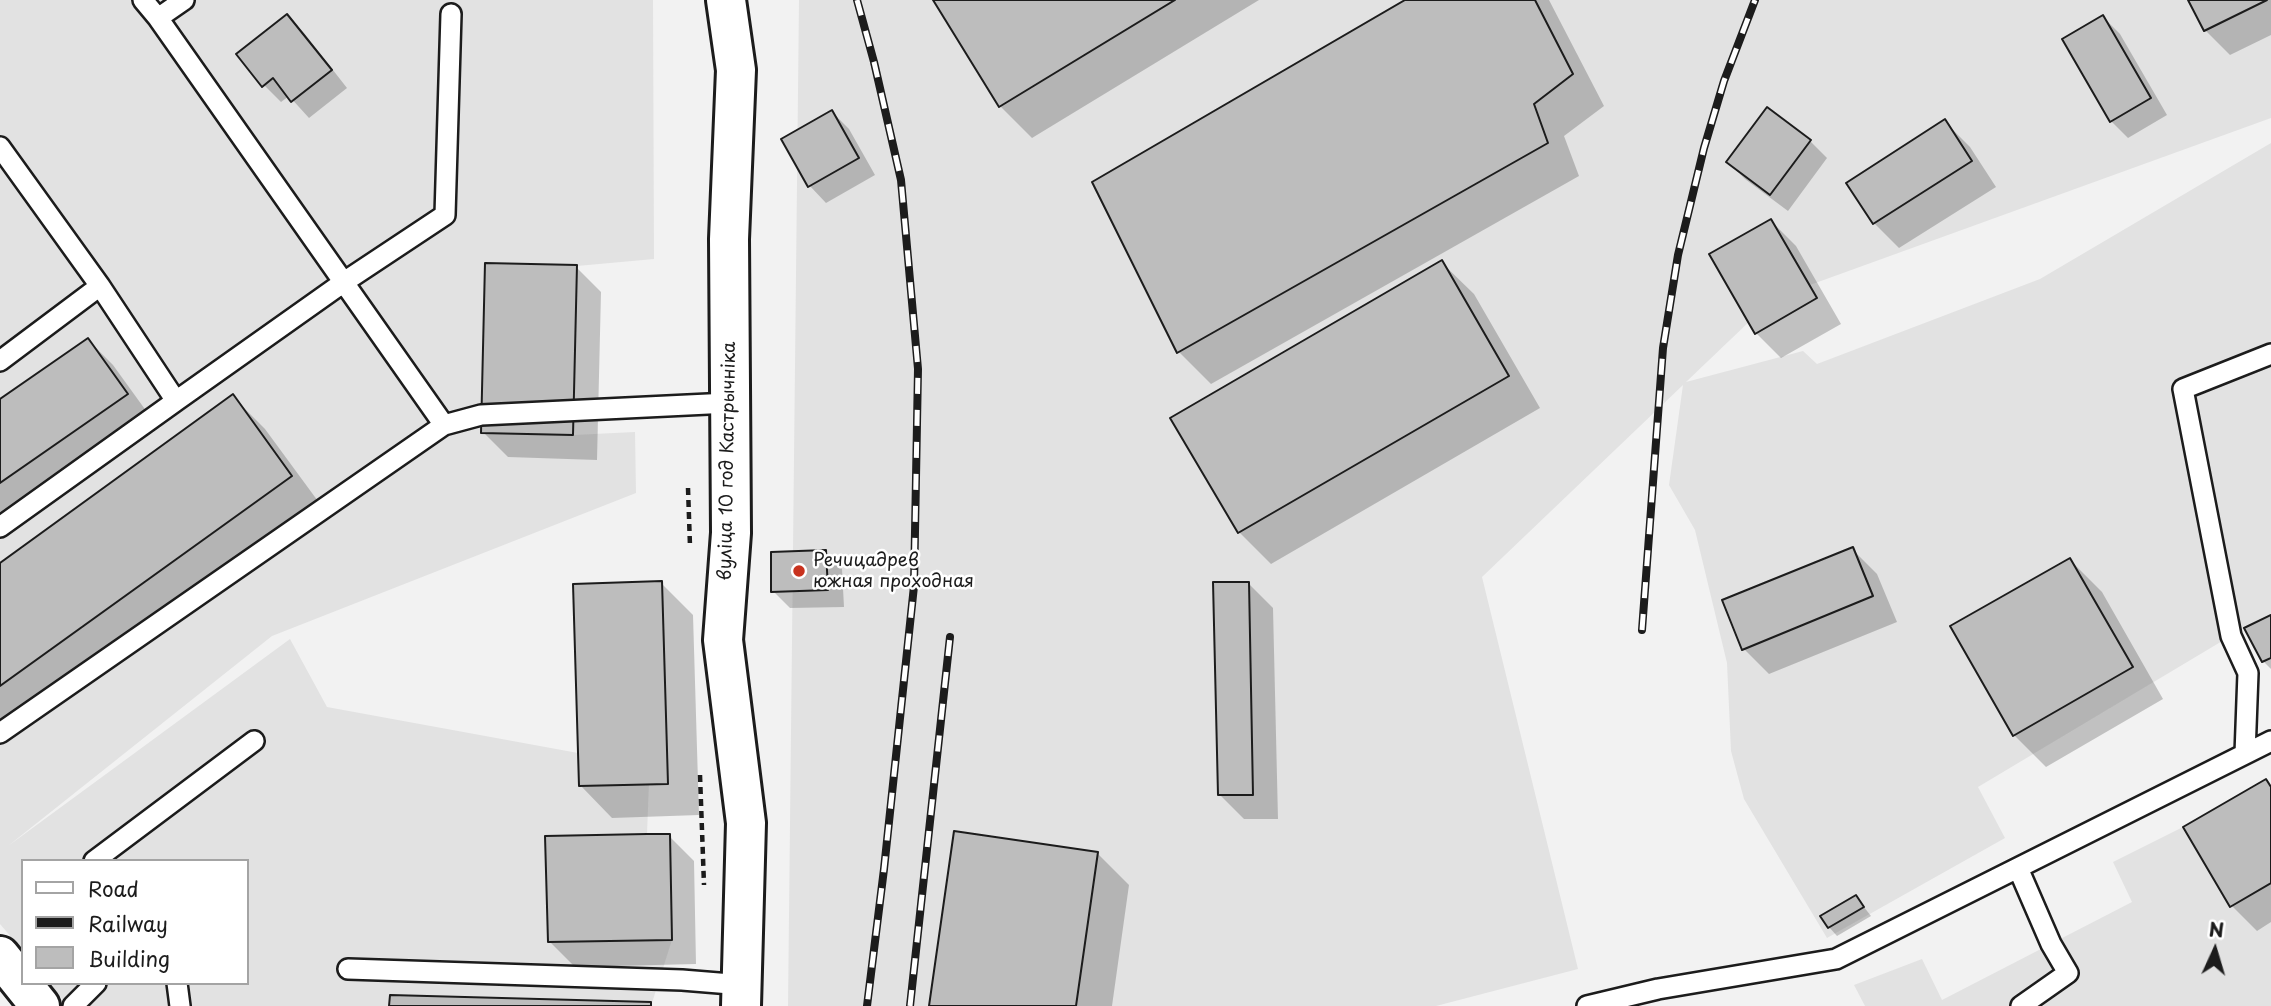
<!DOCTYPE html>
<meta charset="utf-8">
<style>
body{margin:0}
#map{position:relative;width:2271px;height:1006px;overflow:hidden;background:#f2f2f2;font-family:"Playpen Sans",sans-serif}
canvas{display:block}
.legend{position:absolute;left:21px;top:859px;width:228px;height:126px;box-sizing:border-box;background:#fff;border:2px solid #a4a4a4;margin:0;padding:9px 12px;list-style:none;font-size:21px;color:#1c1c1c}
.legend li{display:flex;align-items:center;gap:14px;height:35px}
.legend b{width:35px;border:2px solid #a4a4a4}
.north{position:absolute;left:2180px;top:915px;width:70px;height:70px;-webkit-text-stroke:5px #fff;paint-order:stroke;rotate:4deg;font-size:19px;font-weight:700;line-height:28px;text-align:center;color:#1c1c1c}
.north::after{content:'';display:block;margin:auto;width:24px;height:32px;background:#1c1c1c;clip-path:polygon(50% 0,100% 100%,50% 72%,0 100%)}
</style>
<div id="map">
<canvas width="2271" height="1006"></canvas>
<ul class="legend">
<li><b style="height:9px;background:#fff"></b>Road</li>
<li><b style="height:9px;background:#1c1c1c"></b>Railway</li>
<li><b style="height:19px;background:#bdbdbd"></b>Building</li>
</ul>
<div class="north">N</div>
</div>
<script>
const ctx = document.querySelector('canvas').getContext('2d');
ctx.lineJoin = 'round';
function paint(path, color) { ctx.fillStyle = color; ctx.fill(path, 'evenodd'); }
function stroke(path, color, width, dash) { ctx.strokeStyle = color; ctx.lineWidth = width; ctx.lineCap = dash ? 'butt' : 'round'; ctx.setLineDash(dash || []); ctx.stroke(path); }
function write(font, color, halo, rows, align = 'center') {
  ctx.font = font + ' "Playpen Sans",sans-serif'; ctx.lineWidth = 5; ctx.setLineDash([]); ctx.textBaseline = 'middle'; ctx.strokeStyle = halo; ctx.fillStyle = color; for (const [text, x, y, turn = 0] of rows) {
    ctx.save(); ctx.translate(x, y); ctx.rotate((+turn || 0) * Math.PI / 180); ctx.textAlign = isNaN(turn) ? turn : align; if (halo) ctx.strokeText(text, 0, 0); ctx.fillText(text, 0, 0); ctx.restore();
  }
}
paint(new Path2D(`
 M 0,0 L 653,0 L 654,259 L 577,266 L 573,435 L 635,432 L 636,493 L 272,636 L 8,846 L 290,639 L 327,707 L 578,753 L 579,786 L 649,784 L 647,834 L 670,834 L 672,940 L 651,1006 L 68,1006 L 49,983 L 247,983 L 247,861 L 23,861 L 23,951 L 0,924 Z
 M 799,0 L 2271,0 L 2271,118 L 1774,298 L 1686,382 L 1803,351 L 1817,364 L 2040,279 L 2271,143 L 2271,658 L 2262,662 L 2244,628 L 1978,787 L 2005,838 L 1827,938 L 1744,799 L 1731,751 L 1727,663 L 1695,530 L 1669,485 L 1683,385 L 1482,577 L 1578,969 L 1436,1006 L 788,1006 Z
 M 2266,779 L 2271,787 L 2271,1006 L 1865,1006 L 1854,985 L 1922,959 L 1942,1000 L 2132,902 L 2113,862 L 2183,827 Z`), '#e2e2e2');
paint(new Path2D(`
 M 935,0 L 1259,0 L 1032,138 L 1000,106 Z
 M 1408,0 L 1549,0 L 1604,106 L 1564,136 L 1579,176 L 1211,384 L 1179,352 L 1094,183 Z
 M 2190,0 L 2271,0 L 2271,35 L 2230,55 L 2205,30 Z
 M 287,16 L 304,33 L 347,88 L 309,118 L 289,96 L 281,102 L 264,85 Z
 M 2103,17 L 2120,34 L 2167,115 L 2128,138 L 2111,121 Z
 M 832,112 L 849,129 L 875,175 L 826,203 L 809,185 Z
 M 1945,122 L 1970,147 L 1996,187 L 1899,248 L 1874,223 L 1849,183 Z
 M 1810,141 L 1827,158 L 1788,211 L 1745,179 L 1728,162 Z
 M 1771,221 L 1796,246 L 1841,324 L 1781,358 L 1756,333 Z
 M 1442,263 L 1474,294 L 1540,408 L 1271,564 L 1239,532 Z
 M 576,267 L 601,292 L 597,460 L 508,457 L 483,432 Z
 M 88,340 L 113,365 L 152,419 L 0,525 L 0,402 Z
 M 233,397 L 265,429 L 323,508 L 0,741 L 0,565 Z
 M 1852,549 L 1877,574 L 1897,622 L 1769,674 L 1744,649 Z
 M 825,551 L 842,569 L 844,607 L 790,608 L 773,591 Z
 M 2070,560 L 2102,592 L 2163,699 L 2046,767 L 2014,735 Z
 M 661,583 L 693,615 L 699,815 L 612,818 L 581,786 Z
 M 1248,583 L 1273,608 L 1278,819 L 1244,819 L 1219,794 Z
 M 2271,616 L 2271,669 L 2263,661 Z
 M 2266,781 L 2271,786 L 2271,922 L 2257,931 L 2231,905 Z
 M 669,836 L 694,861 L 696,964 L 575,967 L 549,941 Z
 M 1097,853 L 1129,885 L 1112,1006 L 931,1006 Z
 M 1856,897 L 1871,916 L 1837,936 L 1829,927 Z`), '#0003');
const building = new Path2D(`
 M 933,0 L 1175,0 L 999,107 Z
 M 1405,0 L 1535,0 L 1573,74 L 1534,104 L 1548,143 L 1177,353 L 1092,182 Z
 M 2188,0 L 2267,0 L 2204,31 Z
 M 287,14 L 332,70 L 291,102 L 273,78 L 262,87 L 236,54 Z
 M 2103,15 L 2151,98 L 2110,122 L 2062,39 Z
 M 1767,107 L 1811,140 L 1770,195 L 1726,162 Z
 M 832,110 L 859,158 L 808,187 L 781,139 Z
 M 1945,119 L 1972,161 L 1873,224 L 1846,183 Z
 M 1771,219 L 1817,298 L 1755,334 L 1709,254 Z
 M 1442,260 L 1509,376 L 1238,533 L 1170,418 Z
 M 485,263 L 577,265 L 573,435 L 481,433 Z
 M 88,338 L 128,394 L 0,483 L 0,399 Z
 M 233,394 L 292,476 L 0,686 L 0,563 Z
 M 1853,547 L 1873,596 L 1742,650 L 1722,600 Z
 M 826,550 L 828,590 L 771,592 L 771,552 Z
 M 2070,558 L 2133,667 L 2013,736 L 1950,626 Z
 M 662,581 L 668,784 L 579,786 L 573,584 Z
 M 1213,582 L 1249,582 L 1253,795 L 1218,795 Z
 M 2271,615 L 2271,658 L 2262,662 L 2244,628 Z
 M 2266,779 L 2271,787 L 2271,883 L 2230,907 L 2183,827 Z
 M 954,831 L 1098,852 L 1076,1006 L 929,1006 Z
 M 647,834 L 670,834 L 672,940 L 548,942 L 545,836 Z
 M 1856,895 L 1864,907 L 1828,928 L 1820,916 Z
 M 390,995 L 651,1002 L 651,1006 L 389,1006 Z`);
paint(building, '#bdbdbd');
stroke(building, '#1c1c1c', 2);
const service = new Path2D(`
 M 143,0 L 158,18 L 184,0
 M 0,147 L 100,286 L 176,401 L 344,282 L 445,215 L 451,14
 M 0,361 L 100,286
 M 444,425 L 481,415 L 729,403
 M 0,527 L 176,401
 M 0,733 L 444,425 L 158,18
 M 2245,754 L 2248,673 L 2231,636 L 2183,389 L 2271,354
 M 94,861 L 254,741
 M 2018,868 L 2051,944 L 2068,973 L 2021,1006
 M 348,969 L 682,980 L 743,985
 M 177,983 L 180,1006
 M 73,1006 L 96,983
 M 1587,1006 L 1658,989 L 1836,959 L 2271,741`);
const minor = new Path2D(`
 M 0,956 L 40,1006`);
const tertiary = new Path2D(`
 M 726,0 L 736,70 L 729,239 L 731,533 L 723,640 L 746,823 L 741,1006`);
stroke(service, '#1c1c1c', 24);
stroke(minor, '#1c1c1c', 44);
stroke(tertiary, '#1c1c1c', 44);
stroke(new Path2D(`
 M 688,488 L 690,546
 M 700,775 L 704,885`), '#1c1c1c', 4.5, [7, 5]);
stroke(service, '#fff', 19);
stroke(minor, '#fff', 38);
stroke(tertiary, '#fff', 38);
const rail = new Path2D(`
 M 857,0 L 874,62 L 901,180 L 918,369 L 914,586 L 884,869 L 867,1006
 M 1642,630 L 1663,348 L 1678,255 L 1704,148 L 1724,81 L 1755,0
 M 910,1006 L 950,637`);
stroke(rail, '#1c1c1c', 8);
stroke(rail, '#fff', 5, [16]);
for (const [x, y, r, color] of [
 [799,571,7,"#c8321e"]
]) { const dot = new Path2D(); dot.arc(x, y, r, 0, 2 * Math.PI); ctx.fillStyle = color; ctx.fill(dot); stroke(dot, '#fff', 2.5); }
write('18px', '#1c1c1c', '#fff', [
 ["вуліца 10 год Кастрычніка",728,461,-89]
]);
write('18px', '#1c1c1c', '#fff', [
 ["Речицадрев",813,561],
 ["южная проходная",813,582]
], 'left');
</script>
